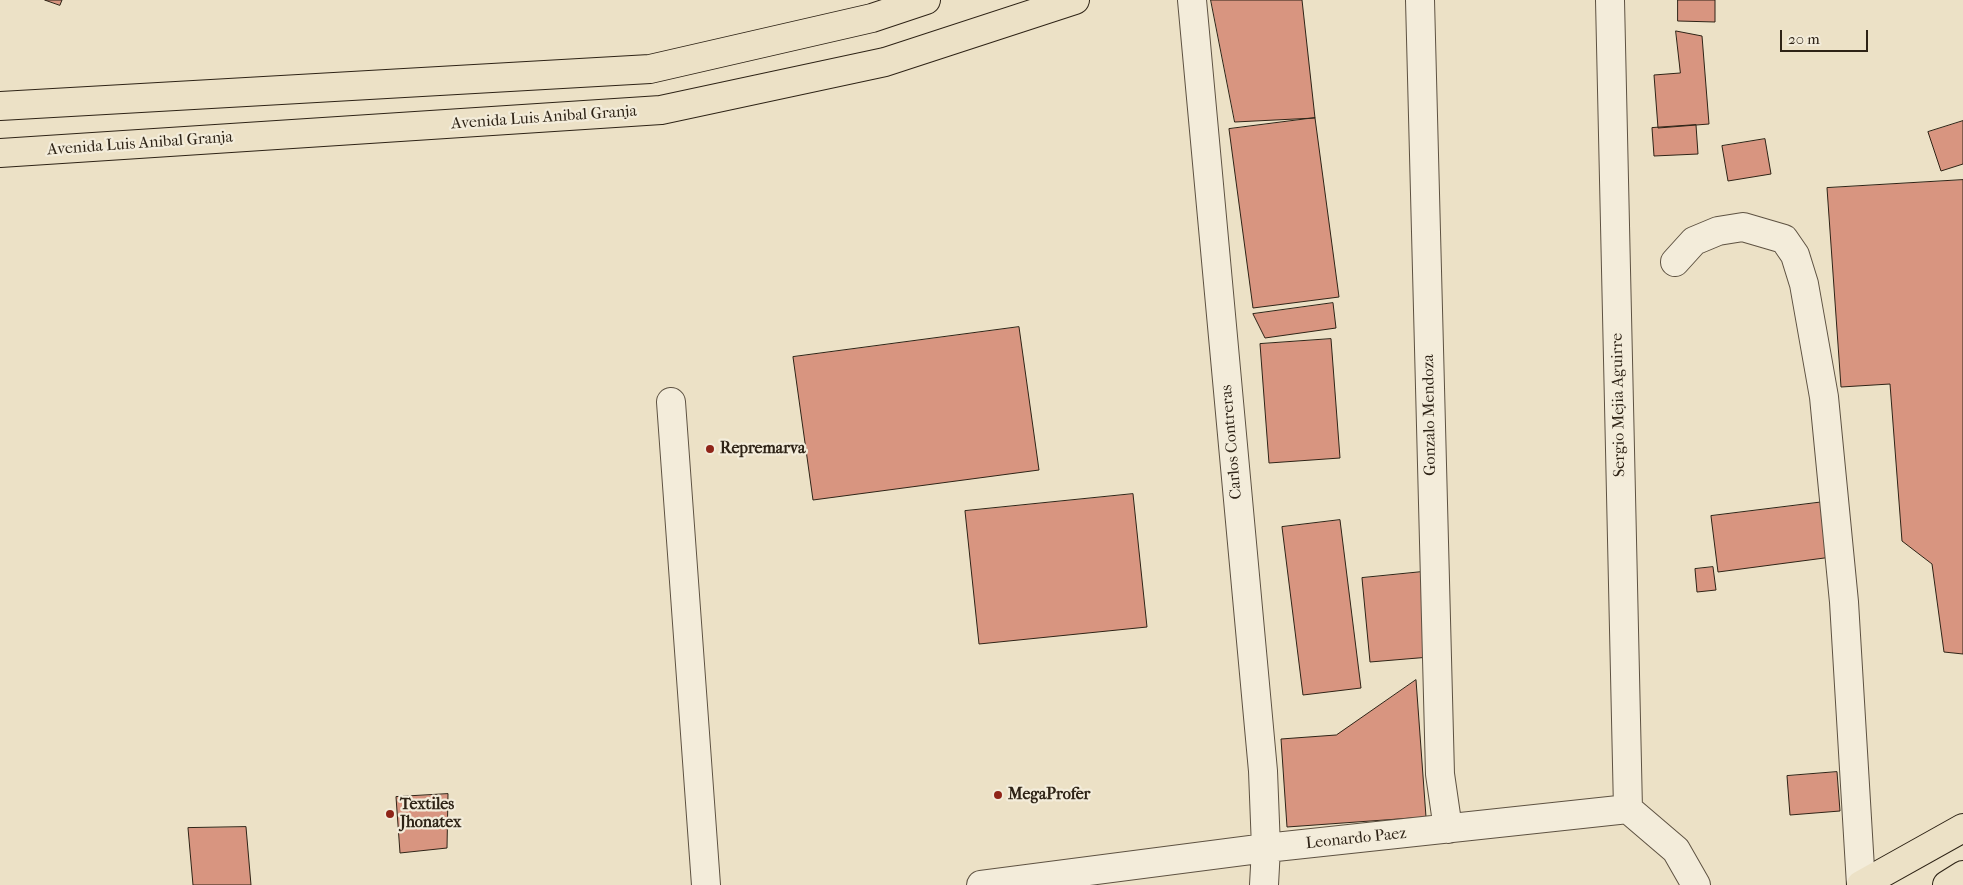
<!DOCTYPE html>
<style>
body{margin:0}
#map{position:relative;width:1963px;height:885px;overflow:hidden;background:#ece1c6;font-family:"IM FELL French Canon",serif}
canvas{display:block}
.scale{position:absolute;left:1780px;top:30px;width:88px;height:22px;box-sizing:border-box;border:2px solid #2e2316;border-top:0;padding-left:6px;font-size:15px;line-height:18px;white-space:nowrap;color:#2e2316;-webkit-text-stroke:4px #f3ecda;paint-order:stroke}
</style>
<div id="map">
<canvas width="1963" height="885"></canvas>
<div class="scale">20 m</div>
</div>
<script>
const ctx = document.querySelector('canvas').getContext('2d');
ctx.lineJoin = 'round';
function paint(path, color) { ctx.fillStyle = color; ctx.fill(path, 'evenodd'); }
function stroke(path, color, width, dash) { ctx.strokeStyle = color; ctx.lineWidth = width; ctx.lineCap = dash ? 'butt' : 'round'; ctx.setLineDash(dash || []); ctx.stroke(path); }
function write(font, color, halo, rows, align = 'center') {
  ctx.font = font + ' "IM FELL French Canon",serif'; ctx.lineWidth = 4.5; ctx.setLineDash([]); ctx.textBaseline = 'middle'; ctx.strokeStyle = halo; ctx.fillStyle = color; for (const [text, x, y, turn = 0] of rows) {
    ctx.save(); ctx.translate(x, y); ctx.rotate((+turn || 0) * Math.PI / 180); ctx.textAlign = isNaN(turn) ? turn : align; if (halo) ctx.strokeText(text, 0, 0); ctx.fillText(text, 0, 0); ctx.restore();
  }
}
const building = new Path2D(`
 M 45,0 L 62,0 L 60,5 Z
 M 1211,0 L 1302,0 L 1315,118 L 1235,122 Z
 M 1678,0 L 1715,0 L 1715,22 L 1678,21 Z
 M 1676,31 L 1702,36 L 1709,124 L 1658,128 L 1654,75 L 1680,73 Z
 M 1315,118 L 1339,297 L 1253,308 L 1229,129 Z
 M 1963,121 L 1963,164 L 1941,171 L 1928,132 Z
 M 1696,125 L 1698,154 L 1654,156 L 1652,128 Z
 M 1765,139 L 1771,174 L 1728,181 L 1722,146 Z
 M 1963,180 L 1963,654 L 1944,652 L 1932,564 L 1902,541 L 1890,384 L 1841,387 L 1827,188 Z
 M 1333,303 L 1336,328 L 1265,338 L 1253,314 Z
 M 1019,327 L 1039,470 L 813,500 L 793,357 Z
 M 1331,339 L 1340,458 L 1269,463 L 1260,344 Z
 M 1133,494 L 1147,627 L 979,644 L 965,511 Z
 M 1824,502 L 1832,557 L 1718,572 L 1711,516 Z
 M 1340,520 L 1361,688 L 1303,695 L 1282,527 Z
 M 1713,567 L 1716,590 L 1697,592 L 1695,569 Z
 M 1422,572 L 1430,657 L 1370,662 L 1362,578 Z
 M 1416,680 L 1426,817 L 1287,827 L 1281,739 L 1336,735 Z
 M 1837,772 L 1840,811 L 1790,815 L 1787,776 Z
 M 448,794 L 447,848 L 400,853 L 396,797 Z
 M 246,827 L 251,885 L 193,885 L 188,828 Z`);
paint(building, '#d89580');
stroke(building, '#2e2316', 1);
const minor = new Path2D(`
 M 1192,0 L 1263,771 L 1266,848 L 1264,885
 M 1420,0 L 1440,774 L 1448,829
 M 1610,0 L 1628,809
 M 1675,262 L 1694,241 L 1718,231 L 1743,227 L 1784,239 L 1795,255 L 1804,284 L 1824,397 L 1844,602 L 1861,885
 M 671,402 L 706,885
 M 981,885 L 1266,848 L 1628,809 L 1676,850 L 1696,885`);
const major = new Path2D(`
 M 0,106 L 650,69 L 872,18 L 926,0
 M 0,153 L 661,110 L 885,62 L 1075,0`);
const highway = new Path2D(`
 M 1861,885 L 1963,828
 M 1947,885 L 1963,875`);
stroke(minor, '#5e5242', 30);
stroke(major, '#2e2316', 30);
stroke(highway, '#2e2316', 30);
stroke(minor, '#f3ecda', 28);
stroke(major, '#ece1c6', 28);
stroke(highway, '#ece1c6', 28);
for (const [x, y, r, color] of [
 [710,449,5,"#8f2418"],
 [998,795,5,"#8f2418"],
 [390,814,5,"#8f2418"]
]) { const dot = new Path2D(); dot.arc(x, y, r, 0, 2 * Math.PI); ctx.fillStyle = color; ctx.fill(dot); stroke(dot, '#f3ecda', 2); }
write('16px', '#2e2316', '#f3ecda', [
 ["Avenida Luis Anibal Granja",544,118,-4],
 ["Avenida Luis Anibal Granja",140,144,-4],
 ["Sergio Mejia Aguirre",1619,405,-91],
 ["Gonzalo Mendoza",1430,415,-91],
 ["Carlos Contreras",1232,442,-95],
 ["Leonardo Paez",1356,839,-6]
]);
write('bold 16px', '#2e2316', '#f3ecda', [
 ["Repremarva",720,449],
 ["MegaProfer",1008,795],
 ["Textiles",400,805],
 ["Jhonatex",400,823]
], 'left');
</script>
